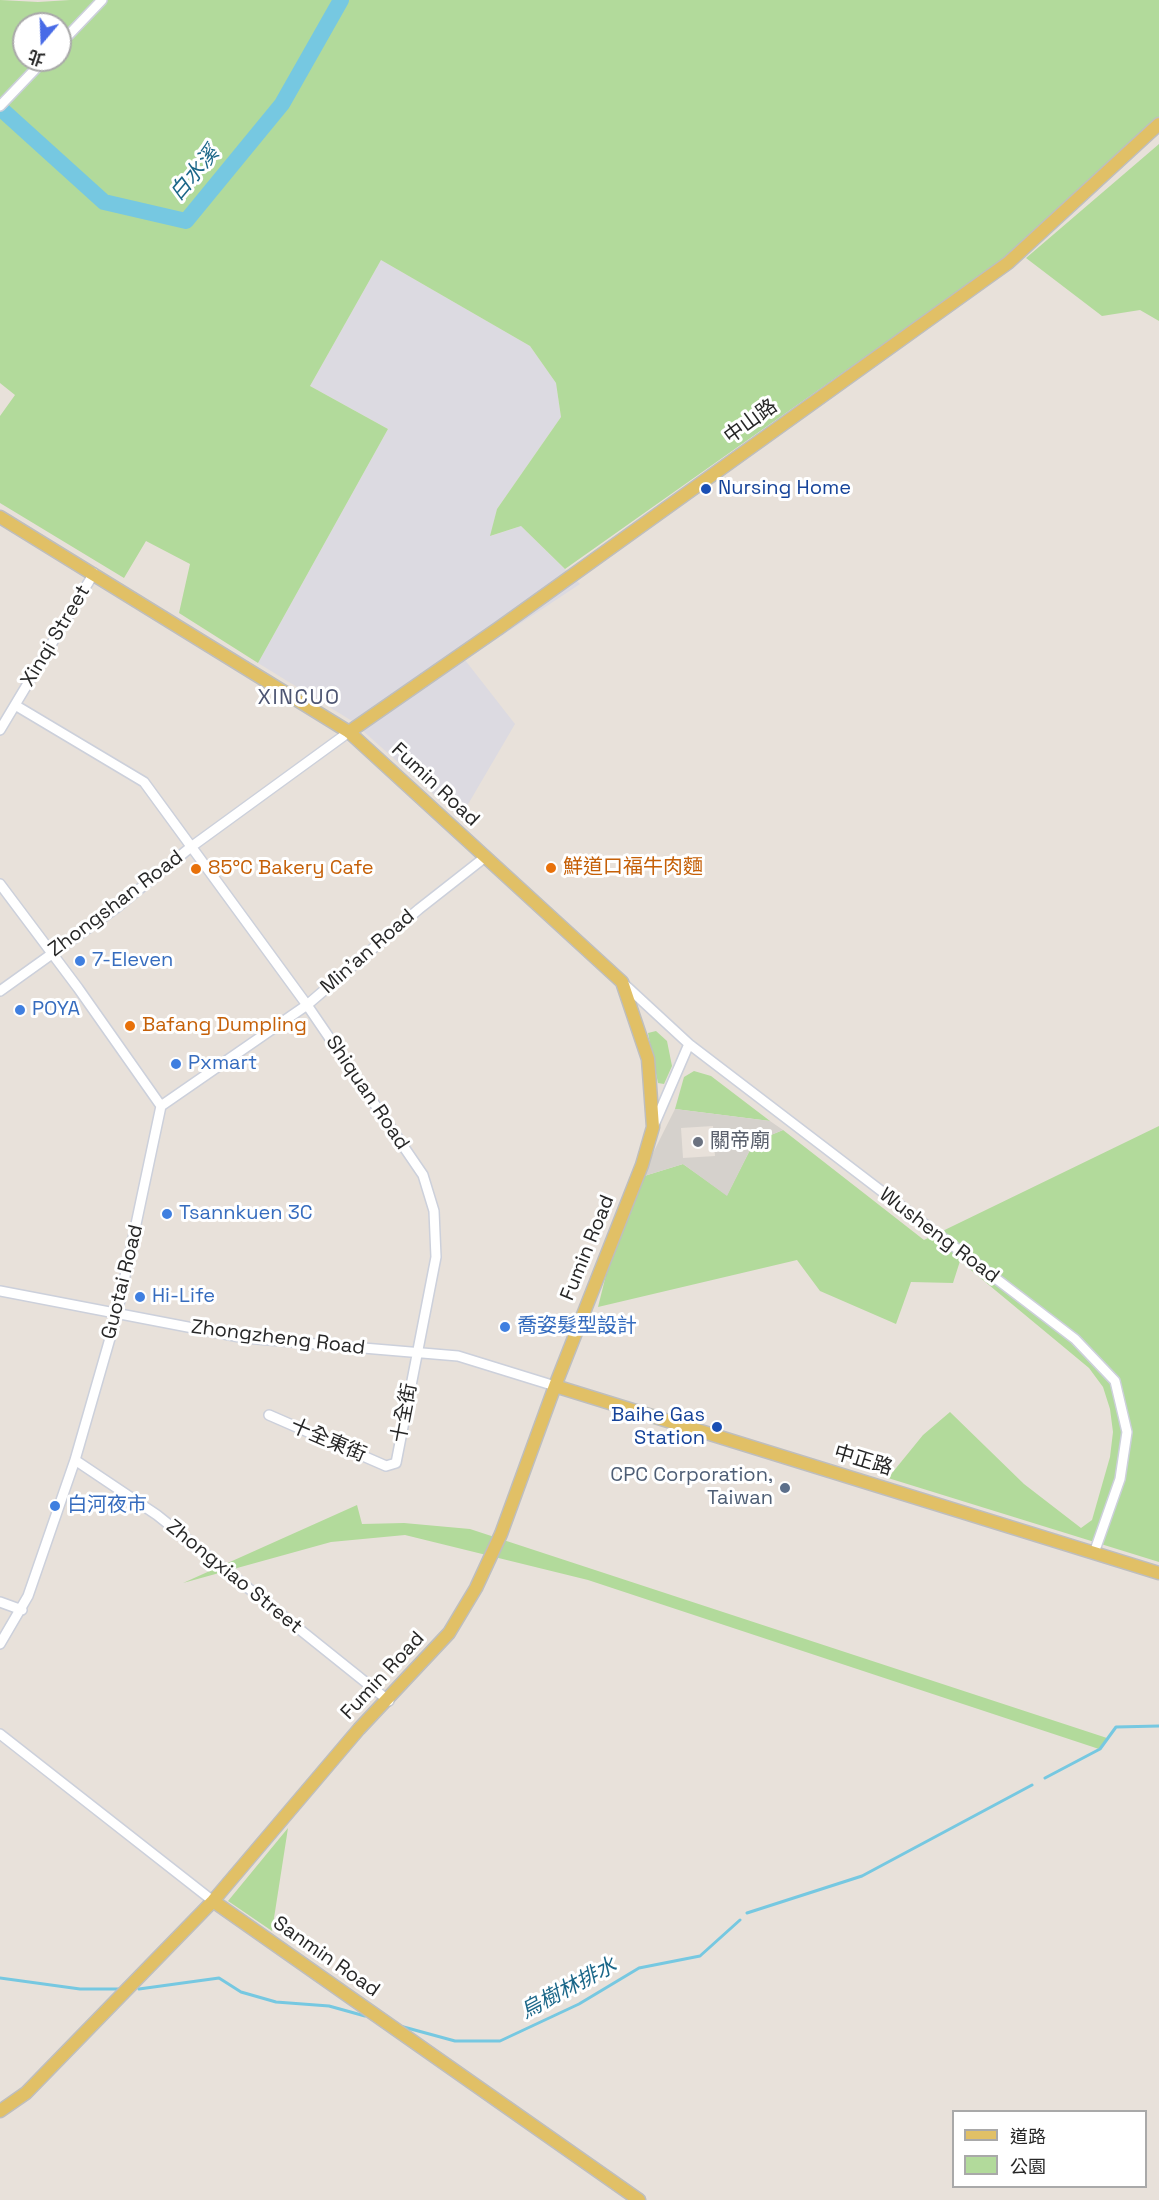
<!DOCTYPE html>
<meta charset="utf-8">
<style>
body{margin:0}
#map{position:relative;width:1159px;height:2200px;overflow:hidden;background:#e8e1da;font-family:"Space Grotesk","Noto Sans TC",sans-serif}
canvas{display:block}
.legend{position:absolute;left:952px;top:2110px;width:195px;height:78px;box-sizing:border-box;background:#fff;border:2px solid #a9a9a9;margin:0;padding:8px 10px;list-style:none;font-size:18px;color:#272727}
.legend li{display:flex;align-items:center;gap:12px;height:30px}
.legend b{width:30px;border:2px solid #a9a9a9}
.north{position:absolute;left:12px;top:12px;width:60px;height:60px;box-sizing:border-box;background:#fff;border:2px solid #a9a9a9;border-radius:50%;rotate:199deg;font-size:16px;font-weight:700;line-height:24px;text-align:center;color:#272727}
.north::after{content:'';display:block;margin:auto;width:21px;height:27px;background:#486be7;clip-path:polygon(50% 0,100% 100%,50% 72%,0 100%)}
</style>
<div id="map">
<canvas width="1159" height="2200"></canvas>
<ul class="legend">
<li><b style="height:8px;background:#e1c066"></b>道路</li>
<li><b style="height:16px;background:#b2da9b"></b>公園</li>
</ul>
<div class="north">北</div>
</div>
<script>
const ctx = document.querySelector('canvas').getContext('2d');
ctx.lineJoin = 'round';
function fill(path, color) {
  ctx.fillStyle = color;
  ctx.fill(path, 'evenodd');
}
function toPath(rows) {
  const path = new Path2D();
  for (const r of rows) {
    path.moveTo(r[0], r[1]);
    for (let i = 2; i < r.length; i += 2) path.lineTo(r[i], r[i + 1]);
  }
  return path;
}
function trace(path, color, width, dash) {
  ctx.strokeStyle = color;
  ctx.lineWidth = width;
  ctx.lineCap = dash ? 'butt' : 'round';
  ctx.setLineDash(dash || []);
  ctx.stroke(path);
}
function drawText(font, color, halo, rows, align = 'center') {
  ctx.font = font + ' "Space Grotesk","Noto Sans TC",sans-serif';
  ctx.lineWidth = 6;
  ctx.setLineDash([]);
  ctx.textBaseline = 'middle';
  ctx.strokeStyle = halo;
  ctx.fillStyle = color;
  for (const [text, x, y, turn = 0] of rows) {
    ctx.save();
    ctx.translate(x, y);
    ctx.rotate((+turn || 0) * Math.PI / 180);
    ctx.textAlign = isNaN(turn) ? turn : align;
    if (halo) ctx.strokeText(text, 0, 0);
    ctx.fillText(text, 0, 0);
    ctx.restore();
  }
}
fill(toPath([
 [381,260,530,346,556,383,561,417,497,509,491,536,521,526,580,584,465,660,515,724,460,818,352,721,258,663,388,429,310,386]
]), '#dcdae1');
fill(toPath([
 [0,0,38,2,70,0,1159,0,1159,125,1008,256,565,569,521,526,490,536,497,509,561,417,556,383,530,346,381,260,310,386,388,429,258,663,179,613,190,564,146,541,124,578,0,503,0,416,15,395,0,383],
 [24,24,60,24,60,60,24,60],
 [1159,144,1159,321,1140,310,1102,316,1026,258],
 [656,1031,667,1041,672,1066,664,1084,658,1083,648,1033],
 [694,1071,711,1076,770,1121,675,1109,684,1077],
 [1159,1126,1159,1562,888,1478,923,1435,950,1412,1024,1484,1081,1528,1092,1520,1110,1457,1113,1432,1110,1409,1103,1387,1089,1368,960,1261,953,1283,911,1282,896,1324,820,1291,797,1260,598,1307,618,1227,641,1177,683,1164,727,1195,754,1142,783,1130,924,1240],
 [357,1505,362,1524,404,1523,470,1529,1107,1738,1099,1749,588,1580,405,1535,331,1542,183,1583],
 [288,1828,272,1931,228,1901]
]), '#b2da9b');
fill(toPath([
 [675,1109,770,1121,783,1130,754,1142,727,1196,683,1164,641,1177],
 [713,1126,715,1156,683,1158,681,1128]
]), '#d5d1cc');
trace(toPath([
 [1045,1778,1100,1749,1116,1727,1159,1726],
 [747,1913,862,1876,1032,1785],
 [0,1978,80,1989,119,1989],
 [139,1989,219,1978,241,1992,276,2002,329,2006,365,2016],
 [400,2026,455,2041,500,2041,579,2004,639,1968,700,1956,740,1920]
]), '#76c8e1', 3);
trace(toPath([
 [0,108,104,202,186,221,282,104,341,0]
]), '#76c8e1', 16);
const minor = toPath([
 [60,44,102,0],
 [0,106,44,60],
 [15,705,144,782,307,1005,423,1175,434,1211,436,1257,396,1463,386,1466,269,1415],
 [0,730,94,573],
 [0,884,78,988,161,1106,117,1314,75,1460,28,1596,0,1644],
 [624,984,689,1044,1075,1339,1115,1381,1127,1432,1120,1479,1094,1553],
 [0,991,116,908,191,847,349,732],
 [161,1106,307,1005,419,909,484,858],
 [654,1125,689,1044],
 [0,1291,245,1338,458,1356,555,1386],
 [75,1460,157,1515,389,1701],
 [0,1602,22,1610],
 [0,1734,213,1901]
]);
const major = toPath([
 [0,517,349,732,622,982,648,1059,653,1127,642,1165,555,1386,501,1534,476,1588,449,1633,359,1729,213,1901,26,2093,0,2111],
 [349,732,499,628,1008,263,1159,124],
 [555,1386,1159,1573],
 [213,1901,639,2200]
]);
trace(minor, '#ccd0db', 12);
trace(major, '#bebebe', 15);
trace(minor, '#fff', 9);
trace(major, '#e1c066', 12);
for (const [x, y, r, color] of [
 [706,489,6,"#1a4fb4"],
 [551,868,6,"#e8710a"],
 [196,869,6,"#e8710a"],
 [80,961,6,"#3f7fe0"],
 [20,1010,6,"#3f7fe0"],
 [130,1026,6,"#e8710a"],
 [176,1064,6,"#3f7fe0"],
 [698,1142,6,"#6b7280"],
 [167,1214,6,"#3f7fe0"],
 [140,1297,6,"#3f7fe0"],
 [505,1327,6,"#3f7fe0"],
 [717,1427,6,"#1a4fb4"],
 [785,1488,6,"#5c6f8a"],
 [55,1506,6,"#3f7fe0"]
]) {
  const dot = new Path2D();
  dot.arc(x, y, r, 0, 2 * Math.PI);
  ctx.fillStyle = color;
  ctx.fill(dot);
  trace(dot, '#fff', 2);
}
drawText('20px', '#272727', '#fff', [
 ["中山路",751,422,-36],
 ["Xinqi Street",56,636,-59],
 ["Fumin Road",435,785,43],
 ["Zhongshan Road",116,904,-37],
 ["Min’an Road",368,952,-41],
 ["Shiquan Road",367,1093,56],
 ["Wusheng Road",939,1236,37],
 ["Fumin Road",588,1248,-68],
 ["Guotai Road",123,1282,-76],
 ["Zhongzheng Road",278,1338,7],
 ["十全街",405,1413,-79],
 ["十全東街",328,1441,23],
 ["中正路",863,1461,17],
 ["Zhongxiao Street",234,1577,39],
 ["Fumin Road",383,1676,-47],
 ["Sanmin Road",326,1957,35]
]);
drawText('20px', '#164399', '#fff', [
 ["Nursing Home",718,489],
 ["Baihe Gas",705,1416,"right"],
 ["Station",705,1439,"right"]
], 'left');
drawText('20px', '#c56008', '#fff', [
 ["鮮道口福牛肉麵",563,868],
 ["85°C Bakery Cafe",208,869],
 ["Bafang Dumpling",142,1026]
], 'left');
drawText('20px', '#366cbe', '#fff', [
 ["7-Eleven",92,961],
 ["POYA",32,1010],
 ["Pxmart",188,1064],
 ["Tsannkuen 3C",179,1214],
 ["Hi-Life",152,1297],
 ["喬姿髮型設計",517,1327],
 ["白河夜市",67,1506]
], 'left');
drawText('20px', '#5b616d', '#fff', [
 ["關帝廟",710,1142]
], 'left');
drawText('20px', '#4e5e75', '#fff', [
 ["CPC Corporation,",773,1476],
 ["Taiwan",773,1499]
], 'right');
drawText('italic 21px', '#1a6688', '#fff', [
 ["白水溪",195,174,-50],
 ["烏樹林排水",569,1989,-28]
]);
ctx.letterSpacing = '1.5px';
drawText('21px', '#4d5572', '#fff', [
 ["XINCUO",299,698]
]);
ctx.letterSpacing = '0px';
</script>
